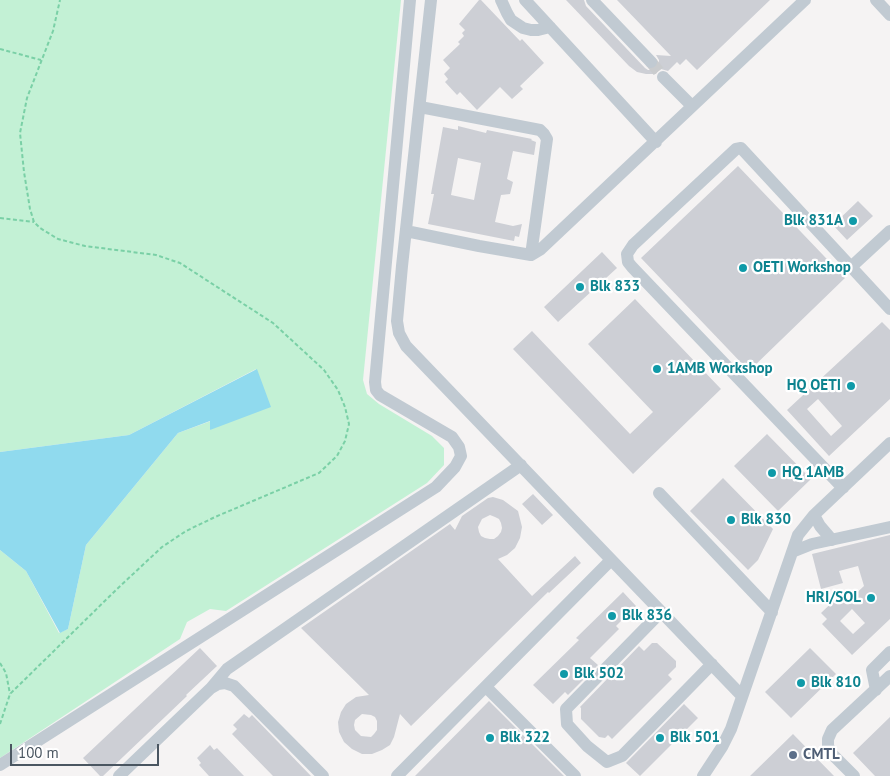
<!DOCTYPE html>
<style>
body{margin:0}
#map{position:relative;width:890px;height:776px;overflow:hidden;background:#f5f3f3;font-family:"PT Sans",sans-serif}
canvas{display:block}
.scale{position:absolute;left:10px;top:744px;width:149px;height:22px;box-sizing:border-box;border:2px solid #4a5661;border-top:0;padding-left:6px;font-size:15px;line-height:18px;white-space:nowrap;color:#4a5661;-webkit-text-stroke:4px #fff;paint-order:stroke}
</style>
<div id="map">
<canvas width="890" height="776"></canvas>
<div class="scale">100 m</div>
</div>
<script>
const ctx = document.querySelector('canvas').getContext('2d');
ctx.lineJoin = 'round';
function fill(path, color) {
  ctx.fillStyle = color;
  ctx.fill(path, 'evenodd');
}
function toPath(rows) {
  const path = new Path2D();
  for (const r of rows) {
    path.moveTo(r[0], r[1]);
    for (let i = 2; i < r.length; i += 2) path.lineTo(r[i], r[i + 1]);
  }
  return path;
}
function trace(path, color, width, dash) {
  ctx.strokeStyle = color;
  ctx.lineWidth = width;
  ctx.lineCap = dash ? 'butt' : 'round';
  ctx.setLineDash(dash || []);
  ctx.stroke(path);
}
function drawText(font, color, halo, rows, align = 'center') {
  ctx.font = font + ' "PT Sans",sans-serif';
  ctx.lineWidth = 4.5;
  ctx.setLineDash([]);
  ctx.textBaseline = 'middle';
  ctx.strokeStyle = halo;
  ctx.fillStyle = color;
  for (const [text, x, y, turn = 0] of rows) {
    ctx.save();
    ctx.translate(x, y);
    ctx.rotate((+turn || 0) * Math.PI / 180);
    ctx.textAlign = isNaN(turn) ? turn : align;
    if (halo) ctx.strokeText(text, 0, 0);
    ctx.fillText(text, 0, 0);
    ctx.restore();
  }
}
fill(toPath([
 [0,0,401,0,363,380,367,394,379,404,432,436,444,448,444,465,427,483,226,611,210,609,187,622,180,639,0,758,0,550,26,571,59,633,68,629,86,545,178,433,211,421,210,430,256,369,129,435,0,452]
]), '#c3f1d5');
fill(toPath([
 [257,369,271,407,210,430,210,421,178,433,86,545,68,629,60,633,26,571,0,550,0,452,129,435]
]), '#90daee');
fill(toPath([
 [479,0,481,0,520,41,522,39,544,63,520,86,523,89,512,99,500,87,477,110,460,92,457,95,445,82,448,79,444,74,450,68,443,60,460,44,458,42,464,36,462,33,465,30,459,24],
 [566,0,584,0,586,6,645,68,648,70,652,70,657,68,659,64,659,60,656,55,671,56,617,0,770,0,697,70,686,59,680,65,677,62,668,71,661,69,658,71,656,74,646,74,637,72,629,66],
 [458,126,486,133,487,130,532,139,531,140,536,142,534,155,513,151,507,179,513,182,510,194,501,195,495,222,513,226,522,224,519,237,515,236,514,241,428,224,434,194,431,194,443,127,458,130],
 [458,158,481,163,474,200,451,195],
 [738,166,845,278,749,371,641,258],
 [858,201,873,216,847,240,833,225],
 [602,252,617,268,558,322,544,307],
 [635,299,721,389,633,474,513,349,532,331,630,434,653,412,588,344],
 [882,322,890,330,890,399,829,456,787,410],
 [818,399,842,426,831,436,807,409],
 [767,434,811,479,778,511,734,466],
 [723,478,773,529,758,560,748,570,690,511],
 [533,494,553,515,542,525,522,504],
 [493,497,503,500,518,511,522,527,520,538,515,548,507,555,498,559,532,596,575,556,581,563,549,593,548,592,411,726,400,714,394,737,390,745,382,750,372,754,362,754,352,749,344,742,339,732,338,722,341,712,346,704,356,697,369,695,301,628,450,524,455,530,462,516,488,498],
 [490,515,495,517,499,519,501,523,502,528,501,532,498,536,494,539,490,539,485,538,481,536,479,532,478,527,482,519],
 [362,714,371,715,375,717,377,721,377,730,374,734,371,737,361,736,355,730,354,725,355,720],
 [890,535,890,619,852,655,822,624,827,619,821,613,845,590,848,601,864,586,858,566,839,571,843,583,821,589,812,554],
 [852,609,865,623,853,634,840,621],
 [623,592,636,606,616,626,619,629,590,658,598,665,568,695,565,692,553,704,533,685,579,640,576,638],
 [652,643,657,643,676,661,676,667,668,675,672,679,612,739,608,735,605,738,599,737,581,719,581,708,580,707,639,646,644,651],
 [200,648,217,666,186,695,187,696,103,776,100,776,83,758],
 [810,648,836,674,791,718,765,692],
 [489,701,564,776,415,776],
 [684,704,698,718,640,776,626,763],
 [244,714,249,718,252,715,311,776,273,776,232,734,237,729,233,725],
 [890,717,890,776,875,776,853,753],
 [793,734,834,776,750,776],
 [210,745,214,750,217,748,244,776,209,776,199,765,201,763,197,758]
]), '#cdcfd5');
trace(toPath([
 [651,62,663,77]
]), '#caccce', 12, [12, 6]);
trace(toPath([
 [0,49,41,60],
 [0,218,34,222],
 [0,663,6,673,10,694],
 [0,724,10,694,117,589,162,547,186,531,215,517,319,473,337,456,345,441,349,424,345,407,338,390,324,370,273,323,180,263,156,255,85,246,58,239,40,228,34,222,30,209,24,172,20,133,27,98,53,31,60,0]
]), '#7ad0a6', 2, [4, 2.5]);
trace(toPath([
 [431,0,402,266,397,321,399,333,406,346,742,696],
 [501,0,507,13,511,20,523,28,531,30,538,30,550,27],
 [525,0,656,142],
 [592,0,651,62],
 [876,0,890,15],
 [663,77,692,106],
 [420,107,540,130,544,134,547,139,531,255],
 [406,231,479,246,531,255,541,249,805,0],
 [851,267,890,231],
 [843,488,632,267,628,262,627,254,633,245,736,149,741,148,890,309],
 [659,493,772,612],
 [814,515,820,526,832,540],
 [792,552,812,544,890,527],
 [661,612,566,709,567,724,587,746,607,762,622,756,712,664],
 [486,687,575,776],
 [211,688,227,669,521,465],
 [876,690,872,670,890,652],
 [0,765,436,487,455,467,461,456,459,447,452,437,380,395,376,390,375,382,410,0],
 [119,776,211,688,218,684,225,683,234,686,323,776],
 [397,776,611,560],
 [703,776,722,747,731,729,798,535,814,515,890,443],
 [854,776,832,754,828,746,828,739,832,730,890,676]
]), '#c1cad2', 12);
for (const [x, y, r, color] of [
 [853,221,5,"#0f9aa8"],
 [743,268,5,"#0f9aa8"],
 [580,287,5,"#0f9aa8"],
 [657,369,5,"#0f9aa8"],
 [851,386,5,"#0f9aa8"],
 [772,473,5,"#0f9aa8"],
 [731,520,5,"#0f9aa8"],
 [871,598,5,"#0f9aa8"],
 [612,616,5,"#0f9aa8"],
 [564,674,5,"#0f9aa8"],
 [801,683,5,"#0f9aa8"],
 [490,738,5,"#0f9aa8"],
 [660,738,5,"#0f9aa8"],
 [793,755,5,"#5c6f8a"]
]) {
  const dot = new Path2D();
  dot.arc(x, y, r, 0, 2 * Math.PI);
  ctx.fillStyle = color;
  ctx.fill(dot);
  trace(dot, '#fff', 2);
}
drawText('bold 15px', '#0d838f', '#fff', [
 ["Blk 831A",843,221,"right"],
 ["OETI Workshop",753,268],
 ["Blk 833",590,287],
 ["1AMB Workshop",667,369],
 ["HQ OETI",841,386,"right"],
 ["HQ 1AMB",782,473],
 ["Blk 830",741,520],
 ["HRI/SOL",861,598,"right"],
 ["Blk 836",622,616],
 ["Blk 502",574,674],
 ["Blk 810",811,683],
 ["Blk 322",500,738],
 ["Blk 501",670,738]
], 'left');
drawText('bold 15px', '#4e5e75', '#fff', [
 ["CMTL",803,755]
], 'left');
</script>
